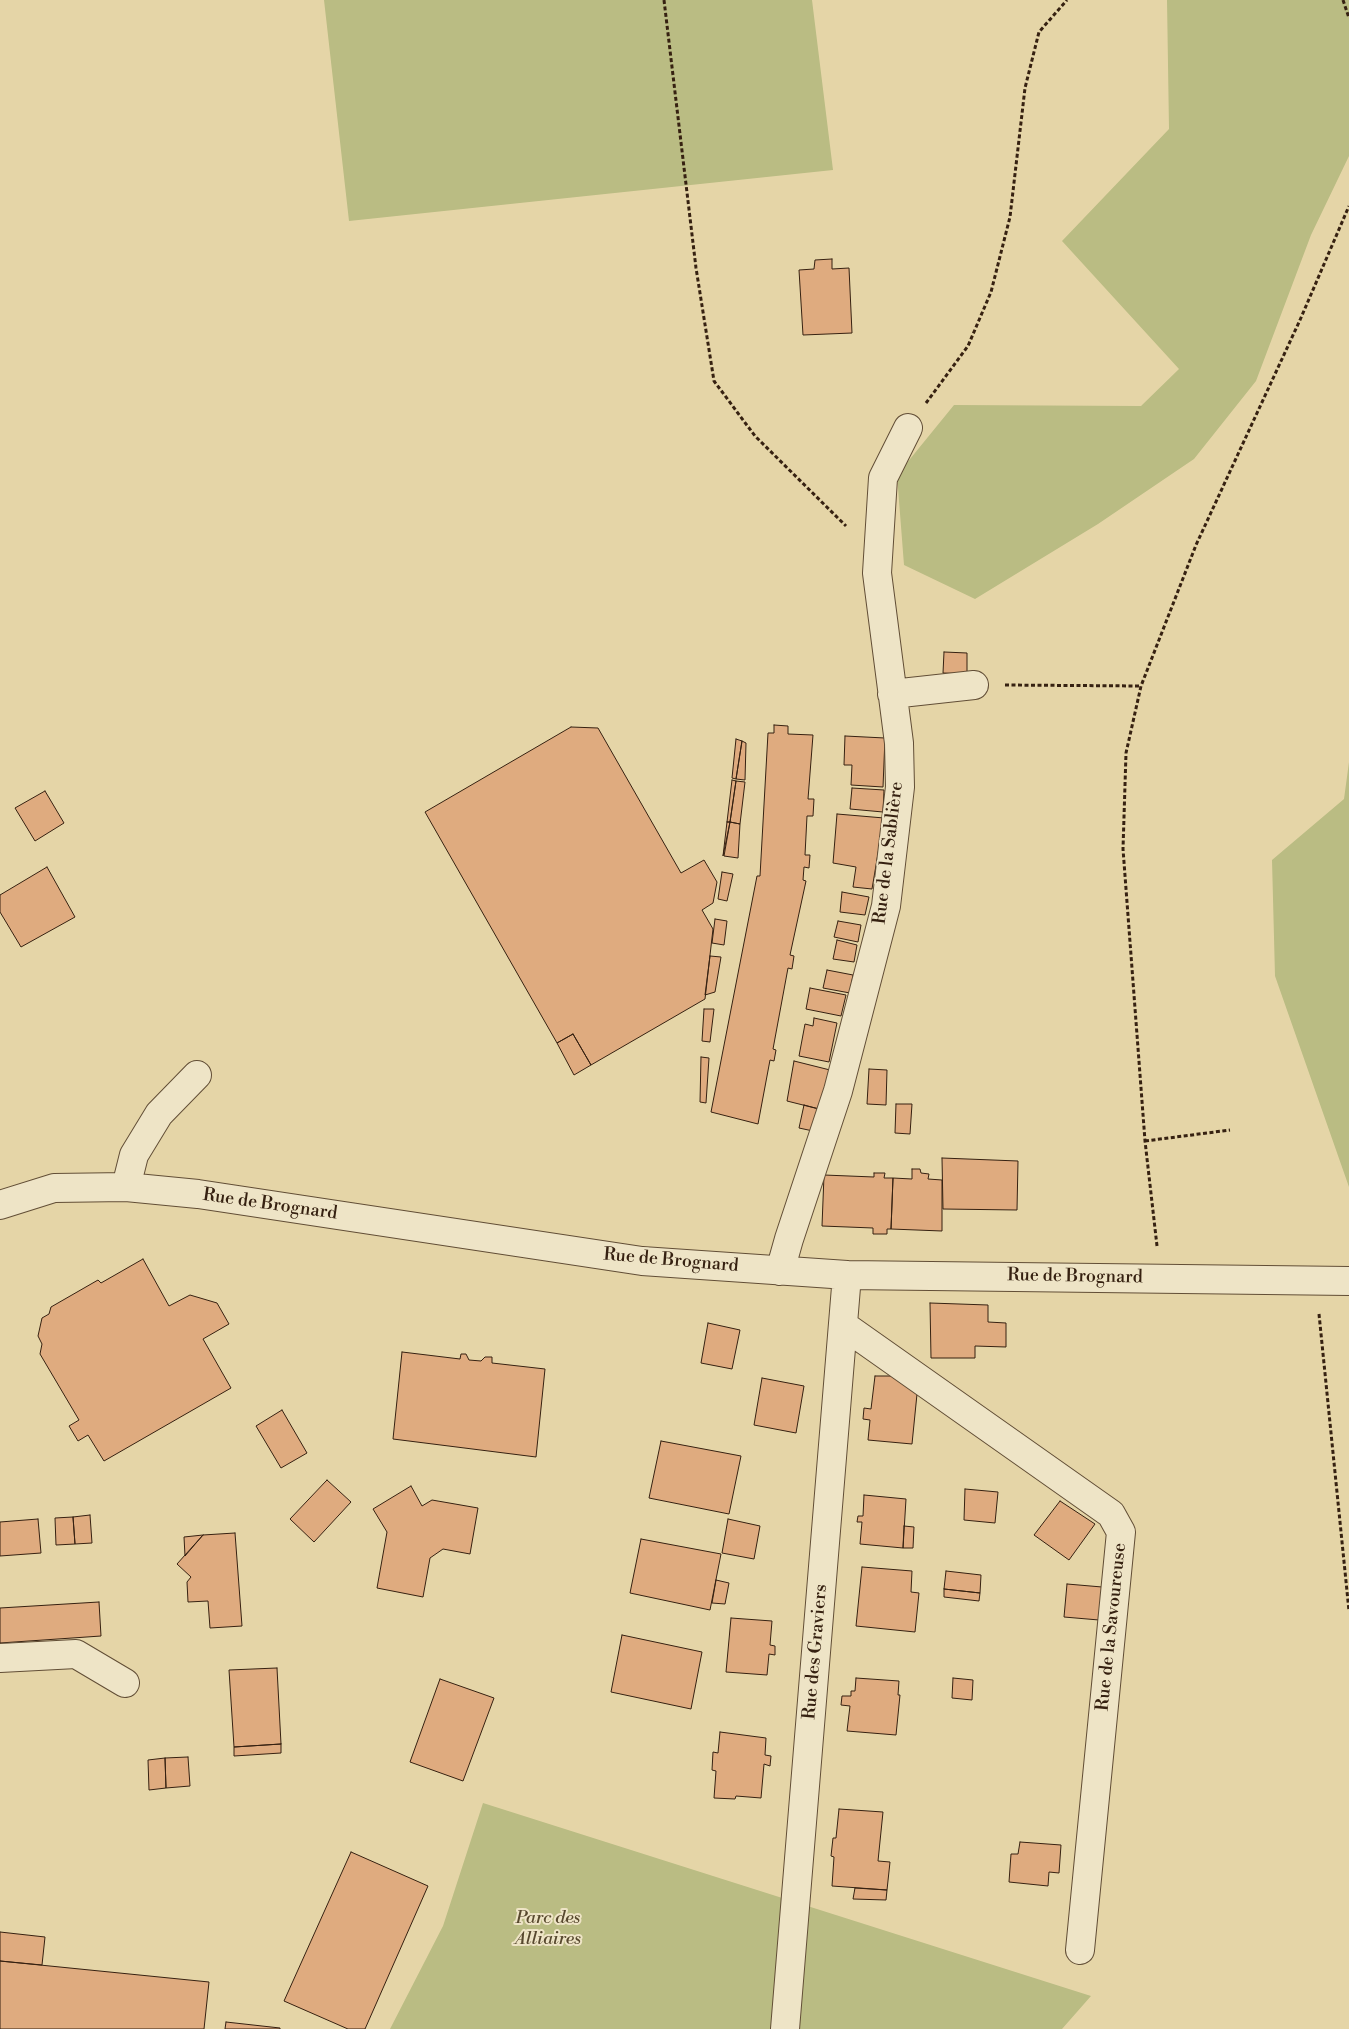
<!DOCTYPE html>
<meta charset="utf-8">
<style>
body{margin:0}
canvas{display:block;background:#e5d5a7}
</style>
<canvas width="1349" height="2029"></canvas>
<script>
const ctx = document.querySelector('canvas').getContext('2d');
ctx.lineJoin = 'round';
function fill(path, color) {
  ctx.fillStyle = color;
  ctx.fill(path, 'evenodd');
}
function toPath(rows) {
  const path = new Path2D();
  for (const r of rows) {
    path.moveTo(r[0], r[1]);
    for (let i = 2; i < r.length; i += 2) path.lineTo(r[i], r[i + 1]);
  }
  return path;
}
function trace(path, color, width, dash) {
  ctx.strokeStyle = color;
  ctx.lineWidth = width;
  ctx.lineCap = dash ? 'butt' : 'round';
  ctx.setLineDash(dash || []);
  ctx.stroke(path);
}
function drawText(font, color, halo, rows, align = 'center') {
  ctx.font = font + ' "Libre Bodoni",serif';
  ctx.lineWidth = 4;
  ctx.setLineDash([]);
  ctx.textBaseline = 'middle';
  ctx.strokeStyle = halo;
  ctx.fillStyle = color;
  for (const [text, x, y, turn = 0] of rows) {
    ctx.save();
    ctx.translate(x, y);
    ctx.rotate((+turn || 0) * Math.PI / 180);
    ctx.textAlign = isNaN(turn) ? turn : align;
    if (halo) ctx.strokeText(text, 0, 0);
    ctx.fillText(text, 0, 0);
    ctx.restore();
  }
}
fill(toPath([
 [324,0,812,0,833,170,349,221],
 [1167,0,1349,0,1349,156,1311,235,1256,381,1194,459,1098,524,975,599,904,565,897,475,954,405,1141,406,1179,369,1062,241,1169,129],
 [1349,762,1349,1187,1275,976,1272,860,1344,799],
 [483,1803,1091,1996,1062,2029,390,2029,443,1926]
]), '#babc83');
const building = toPath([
 [832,259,832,269,849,268,852,333,803,335,799,270,814,269,815,260,832,259],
 [944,652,967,653,967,674,943,673,944,652],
 [774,725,788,726,788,734,813,735,808,799,814,799,813,816,807,816,805,855,810,855,809,868,804,867,803,880,806,881,790,955,794,956,792,969,788,968,773,1049,776,1050,774,1061,770,1060,758,1124,711,1112,757,876,760,876,768,733,774,733,774,725],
 [571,727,598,728,681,873,704,860,717,882,713,903,702,910,713,929,705,999,591,1065,573,1034,557,1043,425,812,571,727],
 [845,736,885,738,883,787,851,785,852,765,844,765,845,736],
 [736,739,742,741,736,779,732,778,736,739],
 [742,741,746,743,745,780,736,779,742,741],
 [732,780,736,781,730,822,727,822,732,780],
 [736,781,745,782,740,824,730,822,736,781],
 [852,788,884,790,883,812,850,809,852,788],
 [45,791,64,823,35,841,15,808,45,791],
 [837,814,884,818,872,889,853,887,856,867,833,863,837,814],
 [727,822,730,822,723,856,727,822],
 [730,822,740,824,738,858,724,856,730,822],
 [47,867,75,917,21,947,0,912,0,895,47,867],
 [722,872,733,874,727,901,718,899,722,872],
 [842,892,869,897,865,915,840,912,842,892],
 [715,919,727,921,724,945,712,943,715,919],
 [838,921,861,925,858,942,834,937,838,921],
 [837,940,857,945,854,962,833,959,837,940],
 [710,956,721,957,715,992,705,995,710,956],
 [827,970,853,975,850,993,823,988,827,970],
 [810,988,846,995,841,1016,806,1009,810,988],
 [704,1009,714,1009,710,1042,702,1041,704,1009],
 [814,1018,837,1023,829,1062,799,1056,805,1024,813,1026,814,1018],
 [573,1034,591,1065,574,1075,557,1043,573,1034],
 [701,1057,709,1058,706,1103,700,1102,701,1057],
 [794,1061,830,1070,819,1109,787,1101,794,1061],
 [869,1069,887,1070,886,1105,867,1104,869,1069],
 [896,1104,912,1104,910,1134,895,1133,896,1104],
 [804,1105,819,1109,813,1131,799,1128,804,1105],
 [942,1158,1018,1161,1017,1210,943,1209,942,1158],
 [912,1169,920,1169,921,1173,929,1174,928,1179,942,1180,942,1231,891,1229,893,1178,912,1179,912,1169],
 [874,1173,885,1173,884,1178,893,1178,891,1229,887,1229,887,1234,873,1234,873,1228,822,1226,824,1175,874,1177,874,1173],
 [143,1259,169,1306,190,1295,217,1303,229,1324,203,1339,231,1388,104,1461,88,1435,78,1441,69,1426,79,1420,40,1354,42,1344,38,1336,42,1318,49,1314,51,1307,98,1280,101,1283,143,1259],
 [930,1303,988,1305,988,1322,1006,1323,1006,1347,975,1346,975,1358,931,1358,930,1303],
 [708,1323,740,1330,732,1369,701,1363,708,1323],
 [402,1352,460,1359,461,1354,466,1354,469,1360,481,1361,485,1357,492,1357,492,1363,545,1369,536,1457,393,1439,402,1352],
 [875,1376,891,1376,917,1394,912,1444,868,1440,870,1420,863,1419,864,1408,871,1409,875,1376],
 [762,1378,804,1386,796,1433,754,1425,762,1378],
 [282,1410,307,1453,281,1468,256,1426,282,1410],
 [661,1441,741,1456,729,1514,649,1498,661,1441],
 [327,1480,351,1502,314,1542,290,1519,327,1480],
 [411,1486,422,1506,432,1500,478,1508,470,1554,443,1549,430,1558,423,1597,377,1588,387,1532,373,1509,411,1486],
 [965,1489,998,1492,995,1523,964,1520,965,1489],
 [864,1495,906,1499,903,1548,860,1544,862,1522,857,1522,858,1516,863,1516,864,1495],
 [1060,1501,1095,1524,1069,1560,1034,1535,1060,1501],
 [90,1515,92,1543,75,1544,73,1517,90,1515],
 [73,1517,75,1544,56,1545,55,1518,73,1517],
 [38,1519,41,1553,0,1556,0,1522,38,1519],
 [728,1519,760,1526,754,1559,722,1553,728,1519],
 [904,1526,914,1527,913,1548,903,1548,904,1526],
 [235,1533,242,1626,210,1628,208,1601,188,1602,187,1582,191,1577,177,1564,203,1535,235,1533],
 [203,1535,185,1556,184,1537,203,1535],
 [641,1539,721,1554,710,1610,630,1593,641,1539],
 [862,1567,912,1571,911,1592,919,1593,915,1632,856,1626,862,1567],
 [946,1571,981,1575,980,1593,944,1589,946,1571],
 [716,1580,729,1583,725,1604,712,1603,716,1580],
 [1067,1584,1102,1587,1099,1620,1064,1617,1067,1584],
 [944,1589,980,1593,979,1601,944,1597,944,1589],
 [99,1602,101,1636,0,1643,0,1608,99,1602],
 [731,1618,772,1621,770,1645,775,1646,775,1655,769,1654,767,1675,726,1672,731,1618],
 [622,1635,702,1652,691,1709,611,1692,622,1635],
 [277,1668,281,1744,234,1747,229,1670,277,1668],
 [856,1678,899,1681,898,1695,900,1695,896,1735,847,1731,850,1706,841,1705,842,1696,851,1696,851,1691,855,1691,856,1678],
 [953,1678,973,1680,972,1700,952,1698,953,1678],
 [440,1679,494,1698,463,1781,410,1762,440,1679],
 [720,1732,766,1738,765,1755,771,1756,770,1766,764,1764,761,1798,736,1796,735,1799,714,1798,716,1771,712,1770,713,1752,718,1753,720,1732],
 [281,1744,281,1753,234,1756,234,1747,281,1744],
 [188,1757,190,1786,166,1788,165,1758,188,1757],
 [165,1758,166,1788,149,1790,148,1760,165,1758],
 [839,1809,883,1812,878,1861,890,1862,887,1890,832,1886,834,1857,831,1856,833,1838,836,1838,839,1809],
 [1020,1842,1061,1845,1059,1873,1049,1872,1048,1886,1009,1882,1011,1854,1018,1854,1020,1842],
 [351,1852,428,1886,365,2029,348,2029,284,2001,351,1852],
 [855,1888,887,1890,886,1900,853,1899,855,1888],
 [0,1932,45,1937,42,1965,0,1961,0,1932],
 [0,1961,209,1982,204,2029,0,2029,0,1961],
 [226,2022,280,2028,280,2029,225,2029,226,2022]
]);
fill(building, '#dfab7f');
trace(building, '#362111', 1);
const minor = toPath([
 [892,694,974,685],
 [126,1187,134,1155,159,1114,197,1075],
 [0,1205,54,1188,126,1187,198,1194,642,1261,847,1275,1349,1281],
 [780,1271,789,1239,838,1091,886,906,900,787,899,743,877,573,883,478,908,428],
 [843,1325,1111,1514,1121,1532,1080,1950],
 [0,1658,76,1654,125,1683],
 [785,2029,847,1275]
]);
trace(minor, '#624e36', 30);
trace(toPath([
 [664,0,696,268,714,381,755,436,846,526],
 [1343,0,1349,18],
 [926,403,968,346,991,292,1010,217,1025,88,1039,32,1067,0],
 [1005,685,1141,686],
 [1145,1141,1230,1130],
 [1157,1246,1145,1141,1123,849,1126,753,1141,686,1196,545,1300,320,1349,206],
 [1319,1314,1349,1611]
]), '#362111', 3, [4, 2.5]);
trace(minor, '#eee4c6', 28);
drawText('18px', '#362111', '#eee4c6', [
 ["Rue de la Sablière",889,853,-83],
 ["Rue de Brognard",270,1205,8],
 ["Rue de Brognard",671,1261,5],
 ["Rue de Brognard",1075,1277,1],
 ["Rue de la Savoureuse",1112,1627,-84],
 ["Rue des Graviers",816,1652,-85]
]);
drawText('italic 18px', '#57482e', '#eee4c6', [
 ["Parc des",548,1919],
 ["Alliaires",548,1940]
]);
</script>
